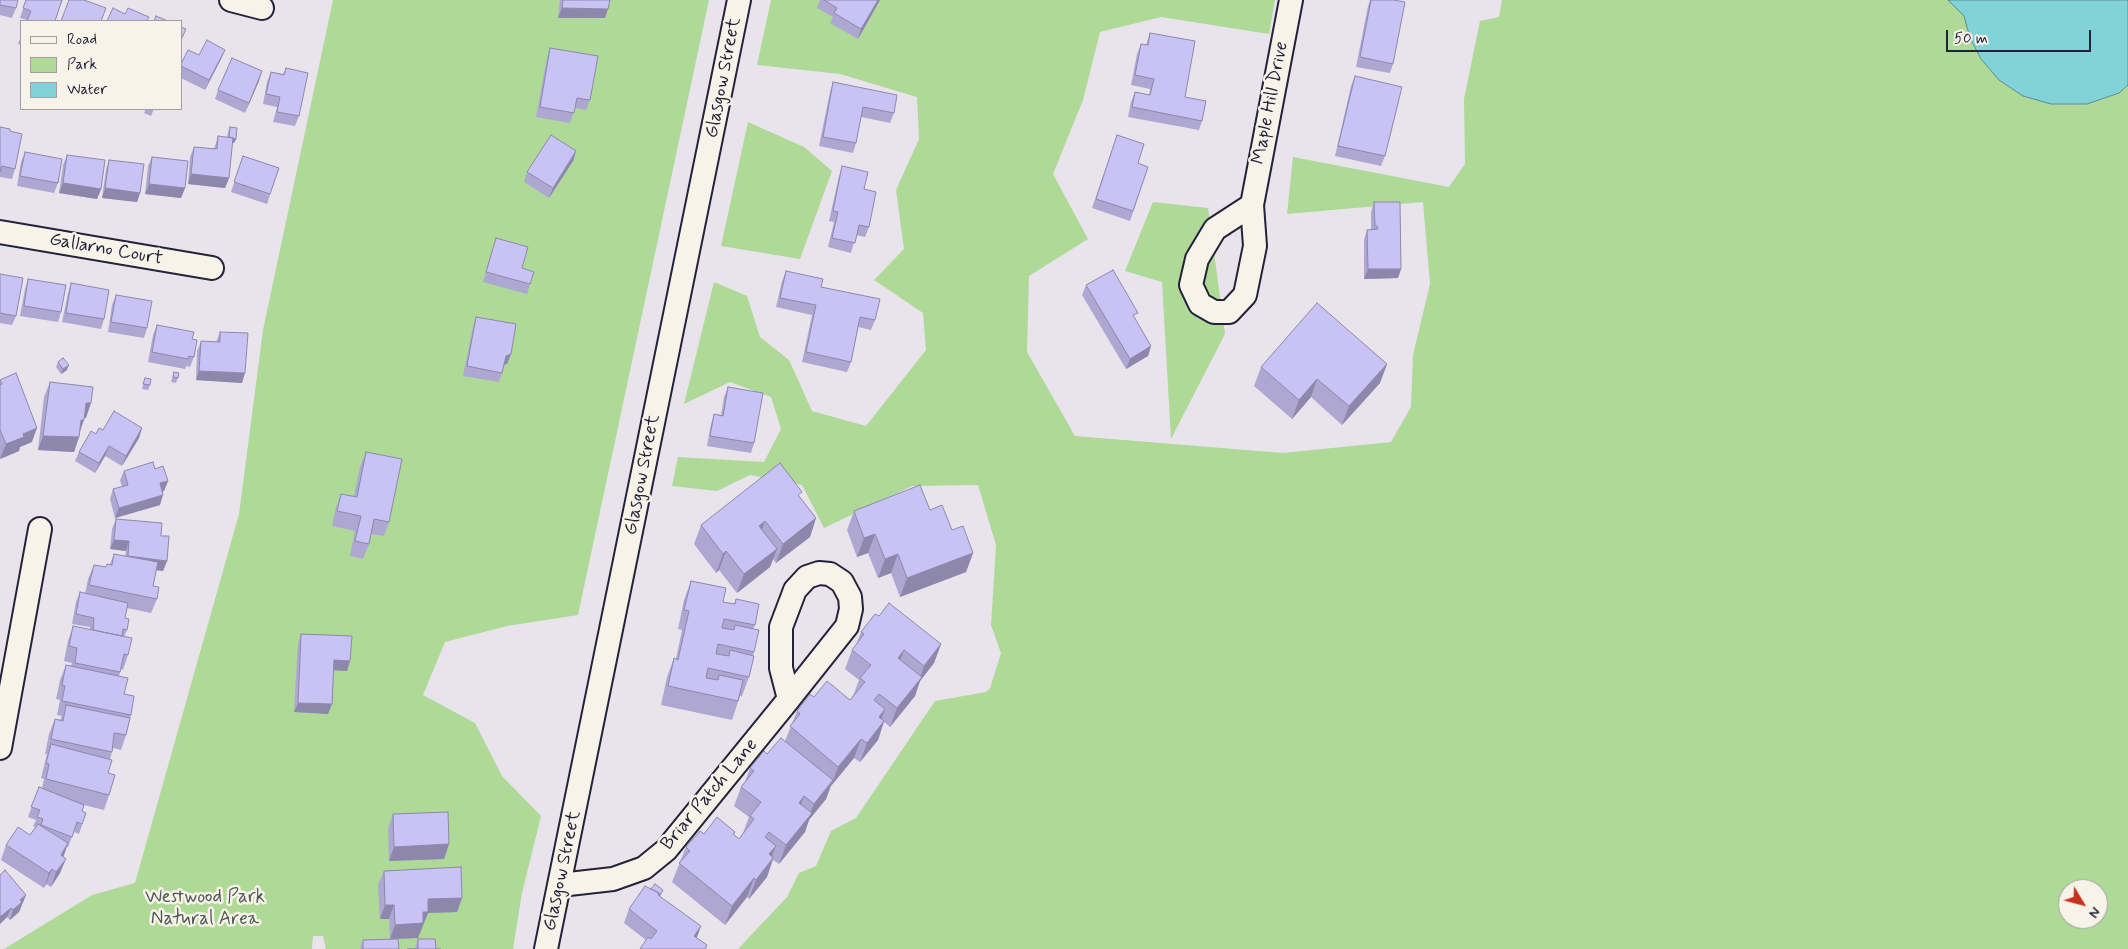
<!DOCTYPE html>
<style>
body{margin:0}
#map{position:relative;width:2128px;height:949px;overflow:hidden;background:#e9e4ec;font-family:Mynerve,sans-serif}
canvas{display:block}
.legend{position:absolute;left:20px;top:20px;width:162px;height:90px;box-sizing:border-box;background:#f7f3e8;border:1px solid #a29fa3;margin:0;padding:6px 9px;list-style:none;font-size:15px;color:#22223b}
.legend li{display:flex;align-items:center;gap:10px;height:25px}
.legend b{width:25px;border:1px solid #a29fa3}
.north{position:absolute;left:2058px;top:879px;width:50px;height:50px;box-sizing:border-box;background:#f7f3e8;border:1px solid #a29fa3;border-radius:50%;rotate:127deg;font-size:14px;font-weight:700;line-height:20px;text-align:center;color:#22223b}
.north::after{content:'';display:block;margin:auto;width:18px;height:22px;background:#c8321e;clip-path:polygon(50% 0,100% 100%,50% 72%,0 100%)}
.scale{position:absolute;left:1946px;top:30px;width:145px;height:22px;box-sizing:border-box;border:2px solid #22223b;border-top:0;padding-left:6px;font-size:15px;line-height:18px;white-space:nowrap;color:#22223b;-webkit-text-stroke:4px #f7f3e8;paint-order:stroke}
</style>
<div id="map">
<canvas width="2128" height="949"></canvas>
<ul class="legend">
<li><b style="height:6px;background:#f7f3e8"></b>Road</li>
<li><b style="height:14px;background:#aed997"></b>Park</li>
<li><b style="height:14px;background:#82d3d9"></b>Water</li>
</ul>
<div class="north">N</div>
<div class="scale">50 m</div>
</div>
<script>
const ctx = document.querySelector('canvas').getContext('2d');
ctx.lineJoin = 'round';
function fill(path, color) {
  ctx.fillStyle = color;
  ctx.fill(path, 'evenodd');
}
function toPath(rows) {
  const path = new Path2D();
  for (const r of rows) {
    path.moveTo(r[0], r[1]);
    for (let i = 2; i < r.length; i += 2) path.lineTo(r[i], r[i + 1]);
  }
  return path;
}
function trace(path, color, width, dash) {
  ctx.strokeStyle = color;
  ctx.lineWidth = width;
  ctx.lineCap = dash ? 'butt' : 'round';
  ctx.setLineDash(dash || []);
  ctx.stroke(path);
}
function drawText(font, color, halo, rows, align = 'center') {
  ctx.font = font + ' Mynerve,sans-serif';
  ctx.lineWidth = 5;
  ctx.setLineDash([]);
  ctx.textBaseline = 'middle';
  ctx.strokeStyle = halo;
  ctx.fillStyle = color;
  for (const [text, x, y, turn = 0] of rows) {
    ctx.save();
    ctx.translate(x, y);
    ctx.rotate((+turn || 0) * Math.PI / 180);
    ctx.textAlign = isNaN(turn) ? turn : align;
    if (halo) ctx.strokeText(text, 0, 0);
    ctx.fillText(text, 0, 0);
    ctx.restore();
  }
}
fill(toPath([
 [333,0,709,0,578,615,507,626,445,642,423,695,475,723,502,776,541,816,522,893,513,949,326,949,323,936,313,936,312,949,4,949,92,895,135,883,239,514,263,330],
 [771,0,1275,0,1269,34,1161,17,1100,32,1083,100,1053,174,1088,239,1029,276,1027,352,1075,436,1283,453,1391,442,1411,407,1413,355,1430,284,1423,202,1287,214,1293,157,1449,187,1465,164,1464,99,1480,21,1499,17,1502,0,2128,0,2128,949,738,949,787,897,799,873,816,866,831,831,856,818,935,701,986,692,990,688,1001,653,991,625,996,545,978,485,912,486,824,528,802,485,750,475,717,491,672,486,678,457,764,462,781,429,771,397,730,382,684,404,714,282,747,296,760,337,789,360,812,411,866,426,926,350,923,313,874,280,904,249,896,190,919,139,917,97,840,74,757,65],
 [2068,889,2098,889,2098,919,2068,919],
 [748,122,804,147,832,171,800,259,721,246],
 [1153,202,1208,208,1225,334,1171,439,1162,282,1125,271]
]), '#aed997');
const water = toPath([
 [1948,0,2128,0,2128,85,2119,93,2087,104,2051,104,2023,96,1999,80,1981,59,1970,38,1964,16,1948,0]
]);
fill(water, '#82d3d9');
trace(water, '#5c8c9a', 1);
const minor = toPath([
 [231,0,262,8],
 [1252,205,1215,229,1197,259,1191,285,1200,304,1214,312,1229,312,1245,295,1255,246,1252,205,1291,0],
 [0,232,212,268],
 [819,573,830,574,842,582,850,597,851,609,847,626,789,699,781,668,781,627,795,590,807,577,819,573],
 [0,748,40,529],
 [560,885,613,879,644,868,666,850,789,699],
 [546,949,739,0]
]);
trace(minor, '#22223b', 26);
trace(minor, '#f7f3e8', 22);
fill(toPath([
 [0,0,16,8,12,18,0,15],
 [26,0,63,0,27,20,20,18],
 [560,0,610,0,605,18,558,18],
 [820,0,880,0,858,39,830,23,833,17,817,8],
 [1370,0,1394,0,1393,64,1390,73,1356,67,1368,6],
 [1150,33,1185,97,1202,121,1199,130,1128,117,1131,102,1135,92,1149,95,1150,89,1131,85,1137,54,1141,44,1146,45],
 [21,36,21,45,18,44],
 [550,48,590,100,586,110,575,108,570,123,536,117,547,58],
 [225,50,221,59,205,90,181,78,181,64,199,55],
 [286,68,299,116,295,126,273,122,277,107,263,104,267,82,271,72,283,74],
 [1355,76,1385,156,1381,166,1335,156,1351,86],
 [259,81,245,113,215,99,218,90],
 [833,82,894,113,890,123,861,117,856,143,853,153,819,146,830,92],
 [146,109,154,109,151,116,144,113],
 [0,127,10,131,15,169,12,179,0,177],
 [230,127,236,139,234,143,232,143,229,178,225,188,188,184,190,157,194,147,214,149,218,136,227,137,228,132],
 [1117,135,1138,163,1148,167,1130,221,1092,208],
 [576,151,573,161,549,198,524,182,527,172],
 [25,152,58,183,54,193,17,186,21,162],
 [67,155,101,189,97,199,59,193,63,165],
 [243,156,279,168,267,204,231,192],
 [152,157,185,188,181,198,145,194,148,166],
 [109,160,140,193,137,202,102,198,106,169],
 [842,166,864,189,869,227,865,237,856,235,851,253,828,247,834,222,829,221,839,176],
 [1374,202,1401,269,1398,278,1364,279,1364,240,1367,230,1371,230,1371,212],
 [496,238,522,268,530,284,527,294,483,282],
 [786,271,821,287,875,320,871,330,858,327,851,362,847,372,802,362,812,315,776,307,782,281],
 [0,274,16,316,12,325,0,323],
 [28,279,61,312,58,322,20,316,25,289],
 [71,283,104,319,101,329,62,322,68,293],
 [1086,285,1135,319,1151,346,1148,356,1126,369,1082,295],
 [116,295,147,328,144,338,108,332,112,305],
 [476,317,511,354,507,364,504,365,502,373,499,382,463,376,473,327],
 [157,325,192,339,194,357,190,367,186,366,185,369,148,362,153,335],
 [220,332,242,383,196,380,197,351,201,341,216,342],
 [58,362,67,370,61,374,56,367],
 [1387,364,1380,383,1342,425,1311,397,1292,419,1254,386,1261,367],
 [174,372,178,378,176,383,171,382],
 [145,378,150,385,148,390,142,389],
 [0,380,32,442,20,447,19,451,0,459],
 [50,382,86,418,84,418,80,432,79,437,74,452,38,450,44,397],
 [728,387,754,443,751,453,707,446,711,424,714,414,721,415,724,397],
 [142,428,139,438,122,466,105,456,95,473,75,461,79,452,96,434,103,430],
 [366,452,389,522,384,536,371,534,369,544,363,559,350,556,355,531,332,526,336,508,341,494,354,496,360,467],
 [155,469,168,481,164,491,162,492,160,505,115,518,110,499,113,489,122,487,120,480,124,471],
 [800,497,816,518,810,537,776,563,773,559,770,567,737,593,719,570,716,573,694,544,701,525],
 [930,510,952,530,973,553,966,572,900,597,891,573,878,578,868,553,857,557,847,530,854,511],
 [116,519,161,536,167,561,163,571,156,570,153,586,157,599,151,613,127,608,125,618,127,630,124,637,128,655,123,670,121,669,119,676,131,715,126,735,121,750,113,748,112,752,110,759,108,773,109,795,104,810,84,805,82,811,86,813,79,834,74,832,68,847,67,847,63,857,60,873,51,887,46,884,44,888,1,860,6,845,30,835,35,827,33,826,36,820,28,817,39,787,42,788,44,779,41,778,47,754,45,754,49,734,55,719,60,720,62,716,57,715,60,700,56,699,60,680,66,665,71,666,72,663,64,661,68,641,73,626,90,630,90,627,72,624,76,602,80,592,85,594,88,579,94,565,106,567,107,564,110,564,114,554,125,556,126,551,110,549,112,529],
 [691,581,723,602,734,604,736,599,755,625,753,629,754,652,749,677,742,696,740,696,732,720,661,705,667,677,674,658,676,659,682,630,678,629,684,600],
 [879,616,941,644,934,663,920,681,915,696,890,727,884,722,878,740,860,762,854,758,831,786,826,799,809,820,805,832,779,864,773,860,767,877,749,899,747,897,725,925,672,882,686,847,704,834,735,832,734,835,739,839,743,833,749,817,734,806,741,787,745,782,750,768,785,741,797,711,814,697,850,700,853,696,859,680,845,669,852,650,856,645,861,632],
 [301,634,350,661,347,671,334,670,332,704,328,714,294,712,298,644],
 [393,814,449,844,444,859,389,861,388,829],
 [384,871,462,898,457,912,428,913,418,938,398,939,399,949,360,949,363,940,390,939,389,919,380,919,378,885],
 [0,875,26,895,19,912,10,920,7,917,0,924],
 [651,889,663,890,660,897,697,938,707,945,706,949,640,949,646,940,624,923,629,909],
 [418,939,436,949,415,949]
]), '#ada7d2');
fill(toPath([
 [878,0,880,0,858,39,861,29],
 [562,8,608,9,605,18,558,18],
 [225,50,221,59,205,90,209,80],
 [262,71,259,81,245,113,249,103],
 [229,138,236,139,234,143,227,143],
 [576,151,573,161,549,198,553,188],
 [191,174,229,178,225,188,188,184],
 [63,183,101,189,97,199,59,193],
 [149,184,185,188,181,198,145,194],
 [105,188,140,193,137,202,102,198],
 [1368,269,1401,269,1398,278,1364,279],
 [1151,346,1148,356,1126,369,1130,359],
 [511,354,507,364,502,365,506,356],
 [1387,364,1380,383,1342,425,1349,406],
 [69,365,67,370,61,374,63,369],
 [199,371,245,373,242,383,196,380],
 [1317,379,1311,397,1292,419,1299,400],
 [86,403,91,403,86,418,81,417],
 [81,420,84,420,79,434],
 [37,428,32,442,20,447,19,451,0,459,6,444,23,434],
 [142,428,139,438,122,466,126,456],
 [43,436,79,437,74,452,38,450],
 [109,446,105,456,95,473,99,463],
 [168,481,164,491,156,493,160,483],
 [163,495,160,505,115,518,119,508],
 [816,518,810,537,776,563,783,544],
 [765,521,758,540,759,526],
 [875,534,868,553,857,557,864,538],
 [114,540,129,541,126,551,110,549],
 [777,549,770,567,737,593,744,574],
 [726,551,719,570,716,573,723,554],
 [973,553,966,572,900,597,907,578],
 [898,554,891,573,878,578,885,559],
 [128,556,167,561,163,571,124,566],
 [941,644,934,663,920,681,915,696,890,727,897,708,919,681,924,666],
 [904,650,897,669,898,658],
 [334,660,350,661,347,671,331,670],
 [298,703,332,704,328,714,294,712],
 [885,709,878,728,879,717],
 [884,721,878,740,860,762,867,743],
 [861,739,854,758,831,786,838,767],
 [833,780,826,799,809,820,805,832,779,864,786,845,809,816,814,804],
 [804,796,797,815,799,803],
 [68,843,63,858,61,855],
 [449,844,444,859,389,861,394,847],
 [776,846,769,864,773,858,767,877,749,899,756,880,769,854],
 [66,859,60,873,51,887,56,872],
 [52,869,46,884,44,888,49,873],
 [754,878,747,897,725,925,732,906],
 [26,895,19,912,10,920,13,910,20,900],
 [462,898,457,912,428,913,418,938,390,939,395,925,428,899],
 [385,905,394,905,389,919,380,919],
 [11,908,7,917,0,924,0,917],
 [701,926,696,940,694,936]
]), '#8d88ab');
const building = toPath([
 [0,0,18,0,16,8,0,5,0,0],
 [26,0,62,0,55,21,27,21,31,11,23,8,26,0],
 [69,0,84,0,106,8,101,21,61,21,69,0],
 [563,0,610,0,608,9,562,8,563,0],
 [824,0,878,0,861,29,834,13,837,8,824,0],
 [1371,0,1394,0,1405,2,1393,64,1360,57,1371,0],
 [113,8,125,14,128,8,149,17,147,21,107,21,113,8],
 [156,16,168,21,154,21,156,16],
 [181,27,186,29,181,40,181,27],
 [1150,33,1195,41,1185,97,1206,101,1202,121,1132,107,1135,92,1150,95,1154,79,1135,75,1141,44,1148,45,1150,33],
 [207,40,225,50,209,80,181,66,181,64,188,50,199,55,207,40],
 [550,48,598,56,590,100,577,98,574,113,540,107,550,48],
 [232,58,262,71,249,103,218,90,232,58],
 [286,68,308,73,299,116,277,112,280,97,266,94,271,72,284,75,286,68],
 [1355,76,1402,87,1385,156,1338,146,1355,76],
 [833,82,897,95,894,113,863,107,856,143,823,137,833,82],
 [0,127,10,129,10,131,22,134,15,169,2,166,0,172,0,127],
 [230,127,237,128,236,139,229,137,230,127],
 [551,135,576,151,553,188,527,172,551,135],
 [1117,135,1144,144,1138,163,1148,167,1133,211,1096,199,1117,135],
 [218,136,233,138,229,178,191,174,194,147,217,149,218,136],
 [25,152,62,159,58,183,20,176,25,152],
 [67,155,105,160,101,189,63,183,67,155],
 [243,156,279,168,270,194,234,182,243,156],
 [152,157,188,161,185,188,149,184,152,157],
 [109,160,144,164,140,193,105,188,109,160],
 [842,166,868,172,864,189,876,192,869,227,859,225,855,243,832,238,838,212,833,211,842,166],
 [1374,202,1400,202,1401,269,1368,269,1367,230,1378,229,1377,226,1375,226,1374,202],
 [496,238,528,247,522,268,534,272,530,284,486,272,496,238],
 [1113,270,1138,313,1133,315,1151,346,1130,359,1086,285,1113,270],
 [786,271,823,279,821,287,880,299,875,320,860,317,851,362,806,352,816,305,780,298,786,271],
 [0,274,23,278,16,316,0,313,0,274],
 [28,279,66,285,61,312,24,306,28,279],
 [71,283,109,290,104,319,66,313,71,283],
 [116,295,152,301,147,328,111,322,116,295],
 [1317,303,1387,364,1349,406,1317,379,1299,400,1261,367,1317,303],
 [476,317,516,324,511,354,506,356,502,373,467,366,476,317],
 [157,325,194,332,192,339,197,340,194,357,189,356,188,359,152,352,157,325],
 [220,332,248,333,245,373,199,371,201,341,220,342,220,332],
 [63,358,69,365,63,369,58,362,63,358],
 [174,372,179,373,178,378,173,377,174,372],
 [16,373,37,428,23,434,24,437,6,444,0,430,0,385,2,384,0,380,16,373],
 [145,378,151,379,150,385,143,384,145,378],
 [50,382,93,387,91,403,86,403,84,420,81,420,79,437,43,436,50,382],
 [728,387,763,393,754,443,710,436,714,414,723,416,728,387],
 [114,411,142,428,126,456,109,446,99,463,79,452,91,431,96,434,99,428,103,430,114,411],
 [366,452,402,459,389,522,374,519,369,544,355,541,361,516,337,511,341,494,357,497,366,452],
 [153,462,155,469,163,466,168,481,160,483,163,495,119,508,113,489,128,485,124,471,153,462],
 [780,463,802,492,798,495,816,518,783,544,765,521,759,526,777,549,744,574,726,551,723,554,701,525,780,463],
 [920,485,930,510,942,505,952,530,963,526,973,553,907,578,898,554,885,559,875,534,864,538,854,511,920,485],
 [116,519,162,523,161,536,169,536,167,561,128,556,129,541,114,540,116,519],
 [114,554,158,562,153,586,159,587,157,599,89,585,94,565,106,567,107,564,112,565,114,554],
 [691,581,726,588,723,602,735,604,736,599,759,604,755,625,724,619,722,628,734,630,735,625,759,630,754,652,718,644,716,654,729,656,730,650,754,656,749,677,708,668,706,678,718,680,719,675,743,680,738,701,668,686,674,658,678,660,689,611,684,610,691,581],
 [80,592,128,603,125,618,129,619,127,630,123,629,122,636,93,630,94,618,76,614,80,592],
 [889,603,941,644,924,666,904,650,898,658,922,677,897,708,879,694,874,700,885,709,879,717,884,721,867,743,861,739,838,767,790,726,800,714,797,711,810,694,814,697,827,681,850,700,865,682,860,678,871,665,852,650,864,634,861,632,875,614,879,616,889,603],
 [73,626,132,638,128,655,124,654,120,672,75,663,77,648,69,646,73,626],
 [301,634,352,636,350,661,334,660,332,704,298,703,301,634],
 [66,665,128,678,124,694,134,696,131,715,62,701,65,686,62,685,66,665],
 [66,705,130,718,126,735,114,733,112,752,51,739,55,719,63,721,66,705],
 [781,738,833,780,814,804,804,796,799,803,812,813,786,845,769,832,765,837,776,846,769,854,773,858,756,880,754,878,732,906,679,863,690,851,686,847,700,831,704,834,717,817,735,832,733,834,739,839,754,819,750,816,761,802,741,787,754,771,750,768,764,751,767,754,781,738],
 [51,744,112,760,108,773,115,775,109,795,46,779,49,764,46,763,51,744],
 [39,787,84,805,82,811,86,813,82,824,77,822,72,837,41,825,43,819,37,817,40,810,31,807,39,787],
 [448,812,449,844,394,847,393,814,448,812],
 [38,824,68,843,61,855,66,859,56,872,52,869,49,873,6,845,18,827,30,835,38,824],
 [461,867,462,898,428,899,428,912,423,912,423,923,395,925,394,905,385,905,384,871,461,867],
 [5,870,26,895,20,900,22,902,13,910,11,908,0,917,0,875,5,870],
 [655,884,663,890,659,896,659,893,651,889,655,884],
 [645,886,659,893,658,895,701,926,694,936,707,945,705,949,640,949,648,937,651,939,657,931,629,909,645,886],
 [398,939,399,949,363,949,363,940,398,939],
 [418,939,435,939,436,949,441,949,407,949,418,949,418,939]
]);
fill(building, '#c9c2f4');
trace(building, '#8d88ab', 1);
drawText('19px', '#22223b', '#f7f3e8', [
 ["Glasgow Street",724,78,-79],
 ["Maple Hill Drive",1271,103,-79],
 ["Gallarno Court",106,250,10],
 ["Glasgow Street",643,475,-79],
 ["Briar Patch Lane",710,795,-50],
 ["Glasgow Street",563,871,-78]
]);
drawText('19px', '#4c5957', '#f7f3e8', [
 ["Westwood Park",205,898],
 ["Natural Area",205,920]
]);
</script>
